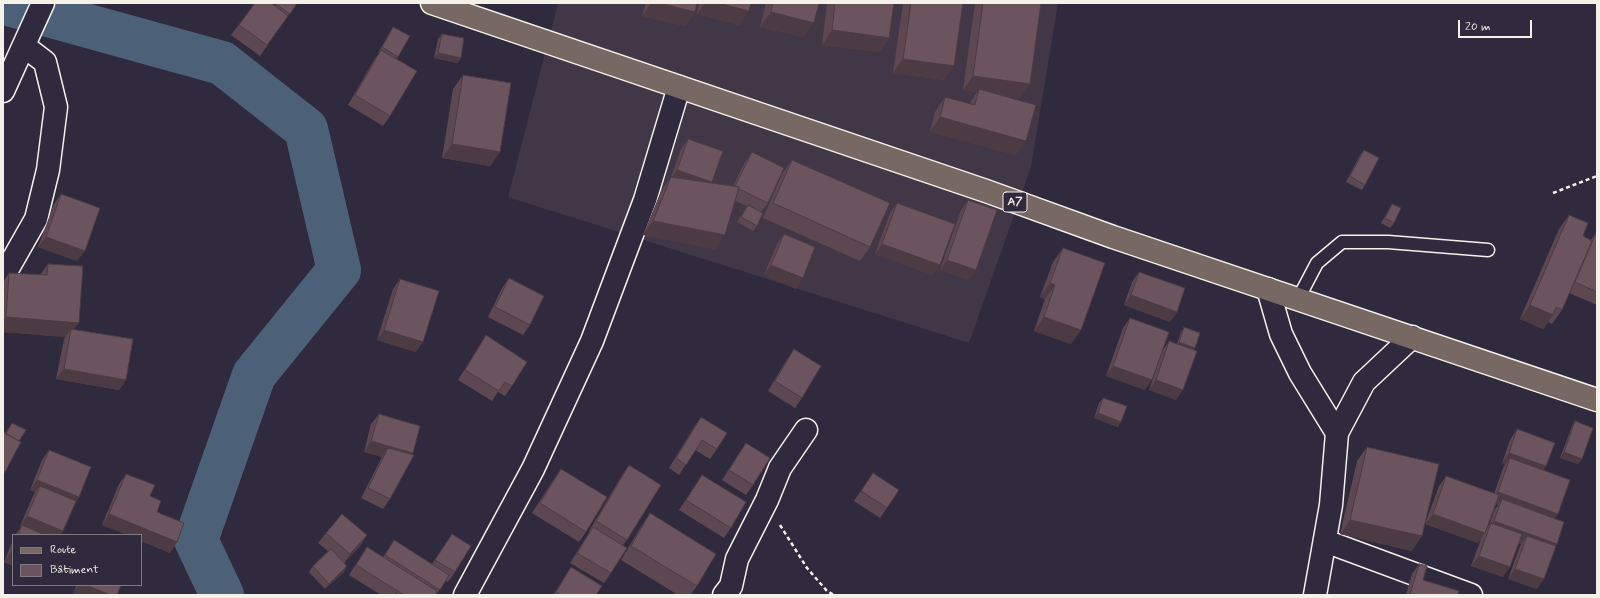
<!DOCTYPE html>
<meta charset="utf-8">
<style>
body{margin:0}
#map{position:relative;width:1600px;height:598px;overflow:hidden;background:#2f2a3d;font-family:Mynerve,sans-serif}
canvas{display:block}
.frame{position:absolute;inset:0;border:4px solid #f4f1e8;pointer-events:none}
.legend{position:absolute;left:12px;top:534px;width:130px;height:52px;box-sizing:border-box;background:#2f2a3d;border:1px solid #7e7a81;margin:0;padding:5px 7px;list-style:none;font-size:12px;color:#f4f1e8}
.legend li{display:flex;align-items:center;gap:8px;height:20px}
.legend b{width:20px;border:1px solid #7e7a81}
.scale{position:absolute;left:1458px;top:20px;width:74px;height:18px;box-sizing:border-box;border:2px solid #f4f1e8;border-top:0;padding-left:5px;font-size:12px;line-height:14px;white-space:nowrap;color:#f4f1e8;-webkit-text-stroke:3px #2f2a3d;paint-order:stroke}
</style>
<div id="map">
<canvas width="1600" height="598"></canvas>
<div class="frame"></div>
<ul class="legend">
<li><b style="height:5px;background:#776864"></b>Route</li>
<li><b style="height:11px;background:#6c545e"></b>Bâtiment</li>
</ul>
<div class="scale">20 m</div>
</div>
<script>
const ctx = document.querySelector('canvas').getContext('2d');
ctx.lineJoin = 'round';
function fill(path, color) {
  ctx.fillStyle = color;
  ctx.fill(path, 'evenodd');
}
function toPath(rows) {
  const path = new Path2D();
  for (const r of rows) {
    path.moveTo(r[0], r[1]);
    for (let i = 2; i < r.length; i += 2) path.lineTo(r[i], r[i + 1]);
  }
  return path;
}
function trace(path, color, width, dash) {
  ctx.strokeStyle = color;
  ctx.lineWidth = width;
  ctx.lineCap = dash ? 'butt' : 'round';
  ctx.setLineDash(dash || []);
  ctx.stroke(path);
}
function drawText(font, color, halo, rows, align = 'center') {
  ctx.font = font + ' Mynerve,sans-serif';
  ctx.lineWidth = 3;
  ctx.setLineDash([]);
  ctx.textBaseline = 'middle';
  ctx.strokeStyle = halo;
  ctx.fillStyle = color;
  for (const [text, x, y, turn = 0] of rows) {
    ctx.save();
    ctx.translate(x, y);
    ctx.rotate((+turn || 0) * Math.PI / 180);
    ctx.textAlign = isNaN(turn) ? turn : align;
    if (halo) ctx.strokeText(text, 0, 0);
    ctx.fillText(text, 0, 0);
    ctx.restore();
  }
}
fill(toPath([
 [558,3,1058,3,1031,167,969,343,508,197]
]), '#413747');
trace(toPath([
 [5,3,222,63,306,129,339,270,254,375,196,540,222,595]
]), '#4c6177', 44);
const lane = toPath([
 [1298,299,1317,263,1342,242,1388,242,1488,250]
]);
const street = toPath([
 [3,91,43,3],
 [3,277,36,219,48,170,56,107,45,62,24,46],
 [1268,289,1281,334,1300,373,1337,433,1331,505,1315,595],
 [1337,433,1364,382,1412,337],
 [1325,541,1471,595],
 [465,595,533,469,592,341,645,200,679,87],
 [724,595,731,586,737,559,767,500,780,468,806,430]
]);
const primary = toPath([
 [432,3,986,191,1113,237,1597,400]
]);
trace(lane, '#f4f1e8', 15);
trace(street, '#f4f1e8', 25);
trace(primary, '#f4f1e8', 25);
trace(toPath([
 [1553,193,1597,176],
 [780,525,807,568,827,591,834,595]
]), '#f4f1e8', 2.5, [4, 3]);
trace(lane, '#2f2a3d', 12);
trace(street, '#2f2a3d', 22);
trace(primary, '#776864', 22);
fill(toPath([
 [255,3,273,3,272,4,275,6,277,3,297,3,260,56,231,35],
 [646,3,697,3,695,12,685,26,642,16],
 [699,3,751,3,739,25,697,14],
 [766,3,819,3,804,37,760,27],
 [827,3,894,3,889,38,879,52,822,45],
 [903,3,963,3,944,80,893,73],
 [975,3,1041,3,1020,98,1003,96,1016,155,930,132,935,112,945,97,969,104,977,92,963,90],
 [393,27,398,57,397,59,390,116,383,126,348,105,374,60,379,53,378,53],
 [442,34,461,58,457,63,434,58,438,39],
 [463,75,500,152,490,166,442,158,453,89],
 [688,139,712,182,712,183,733,186,745,162,752,152,768,203,761,212,757,226,753,231,737,222,747,206,735,201,715,249,643,235,661,191,671,177,681,149],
 [1364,150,1365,185,1362,190,1346,182,1360,155],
 [792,160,870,247,860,261,763,218,782,174],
 [61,194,77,261,38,247,54,204],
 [968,200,976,270,969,280,940,270,961,210],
 [897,203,933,275,875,254,890,213],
 [1392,204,1394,223,1390,228,1381,223,1389,209],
 [1569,215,1583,236,1591,240,1596,233,1597,233,1597,305,1569,293,1562,310,1552,324,1548,322,1543,329,1520,319,1559,229],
 [784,234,796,289,764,275,777,244],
 [1063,248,1071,344,1034,331,1045,299,1040,297,1053,262],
 [48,264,74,329,126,380,119,390,56,379,64,339,65,337,3,332,3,282,9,273,40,275],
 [1139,272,1177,312,1170,322,1124,305,1132,282],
 [509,278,530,325,523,335,488,317,502,288],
 [400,279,416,352,377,340,393,289],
 [1130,318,1145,390,1106,376,1123,328],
 [1184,327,1195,348,1193,350,1176,400,1149,390,1162,352,1169,341,1177,344,1181,332],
 [486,335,512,386,505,396,498,392,492,401,458,380],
 [794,349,802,398,795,408,768,391,787,359],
 [1103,398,1118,427,1094,418,1099,403],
 [379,414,413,453,390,499,383,509,361,498,382,457,364,452,371,424],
 [701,417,717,449,710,459,695,450,679,475,669,468,694,427],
 [1575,421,1582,459,1578,464,1560,458,1572,426],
 [12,423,19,441,5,472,3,475,3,432,5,433],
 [1517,429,1544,470,1554,519,1555,546,1537,589,1508,579,1520,546,1521,544,1519,543,1503,577,1471,566,1481,539,1478,543,1425,524,1439,486,1446,476,1494,494,1503,468,1505,465,1502,463,1510,440],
 [1496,504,1498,505,1495,509,1489,525,1487,528],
 [746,443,753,485,746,495,722,480,739,453],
 [1367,447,1412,551,1340,534,1357,461],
 [49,450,79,497,76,502,63,531,61,535,15,535,21,527,20,526,33,496,35,492,30,490,42,460],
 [629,465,627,540,623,545,611,573,604,583,570,563,590,531,589,531,622,475],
 [561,469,586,532,579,542,532,513,554,479],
 [873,473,887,508,880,518,854,501],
 [126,474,150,496,157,512,177,542,170,553,141,541,141,535,102,525,119,484],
 [702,475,731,528,724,538,679,510],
 [650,513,697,586,690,595,678,595,621,560,640,528],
 [326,533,367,535,360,546,344,563,344,572,325,589,309,572,313,566,328,551,318,543],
 [452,534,455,572,448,582,445,581,436,595,381,595,349,575,367,547,383,557,394,540,432,564],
 [13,540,13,566,4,562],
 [1419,564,1423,580,1458,595,1406,595,1412,574],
 [571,567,596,595,553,595],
 [77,585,121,585,73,593]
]), '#5d4851');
fill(toPath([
 [651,3,659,3,695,12,685,26,642,16],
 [705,3,718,3,749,11,739,25,697,14],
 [771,12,814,23,804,37,760,27],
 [832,30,889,38,879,52,822,45],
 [438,53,461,58,457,63,434,58],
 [903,59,954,66,944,80,893,73],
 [973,76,1030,84,1020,98,978,92,979,89,977,92,963,90],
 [940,117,1026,141,1016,155,930,132],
 [452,144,500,152,490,166,442,158],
 [677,170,712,182,705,192,670,180],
 [653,221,725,235,715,249,643,235],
 [46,237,85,251,77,261,38,247],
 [882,244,940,265,933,275,875,254],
 [947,260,976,270,969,280,940,270],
 [771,265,803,278,796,289,764,275],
 [1050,283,1055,285,1045,299,1040,297],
 [1131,295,1177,312,1170,322,1124,305],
 [1530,305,1553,315,1543,329,1520,319],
 [6,317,79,323,69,336,71,329,65,337,3,332,3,321],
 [1044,317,1081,330,1071,344,1034,331],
 [384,330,423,342,416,352,377,340],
 [1179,342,1195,348,1191,353,1175,348],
 [1113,366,1152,380,1145,390,1106,376],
 [64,369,126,380,119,390,56,379],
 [1156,380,1183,390,1176,400,1149,390],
 [1098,413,1121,422,1118,427,1094,418],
 [371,441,413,453,406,463,388,448,382,457,364,452],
 [1564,452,1582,459,1578,464,1560,458],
 [1509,453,1546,466,1539,477,1510,458,1505,465,1502,463],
 [37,480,79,497,72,507,40,486,35,492,30,490],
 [1498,492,1558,514,1551,524,1502,499,1498,505,1491,502],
 [109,514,177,542,170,553,141,541,141,535,127,535,102,525],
 [1433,514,1485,533,1478,543,1425,524],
 [27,516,63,531,61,535,41,535,20,526],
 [1350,520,1422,536,1412,551,1340,534],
 [1494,521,1557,544,1550,554,1527,536,1521,544,1488,531],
 [367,535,360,546,343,564,350,554],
 [11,552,13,553,13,566,4,562],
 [1479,556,1510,567,1503,577,1471,566],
 [347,566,344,572,325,589,329,584],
 [1515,569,1544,579,1537,589,1508,579],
 [79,585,86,585,110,595,79,595,73,593]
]), '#4c3b42');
const building = toPath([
 [255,3,271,3,288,16,267,45,239,25,255,3],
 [277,3,297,3,290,14,276,4,277,3],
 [659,3,697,3,695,12,659,3],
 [718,3,751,3,749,11,718,3],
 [773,3,819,3,814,23,771,12,773,3],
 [835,3,894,3,889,38,832,30,835,3],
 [911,3,963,3,954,66,903,59,911,3],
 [983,3,1041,3,1030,84,973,76,983,3],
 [393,27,410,36,398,57,382,47,393,27],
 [442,34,464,38,461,58,438,53,442,34],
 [381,50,417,71,390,116,355,95,381,50],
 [463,75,511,83,500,152,452,144,463,75],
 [979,89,1036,105,1026,141,940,117,945,97,975,105,979,89],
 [688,139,723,151,712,182,677,170,688,139],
 [1364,150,1379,158,1365,185,1350,176,1364,150],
 [752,152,784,168,768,203,739,189,739,187,735,186,752,152],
 [792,160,890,203,870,247,773,203,792,160],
 [671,177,739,187,725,235,653,221,671,177],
 [61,194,100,208,85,251,46,237,61,194],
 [968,200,997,210,976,270,947,260,968,200],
 [897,203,955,224,940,265,882,244,897,203],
 [1392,204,1401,208,1394,223,1385,218,1392,204],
 [748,205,763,213,757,226,741,217,748,205],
 [1569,215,1588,223,1583,236,1592,241,1562,310,1556,307,1553,315,1530,305,1569,215],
 [1596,233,1597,233,1597,292,1575,282,1596,233],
 [784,234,815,247,803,278,771,265,784,234],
 [1063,248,1105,263,1081,330,1044,317,1055,285,1050,283,1063,248],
 [48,264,83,266,79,323,6,317,9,273,47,275,48,264],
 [1139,272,1185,288,1177,312,1131,295,1139,272],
 [509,278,544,296,530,325,495,307,509,278],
 [400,279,439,291,423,342,384,330,400,279],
 [1130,318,1169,332,1152,380,1113,366,1130,318],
 [1184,327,1200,333,1195,348,1179,342,1184,327],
 [71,329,133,339,126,380,64,369,71,329],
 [486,335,527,362,512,386,505,382,499,391,465,370,486,335],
 [1169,341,1197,351,1183,390,1156,380,1169,341],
 [794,349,821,366,802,398,775,381,794,349],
 [1103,398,1127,406,1121,422,1098,413,1103,398],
 [379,414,420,426,413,453,371,441,379,414],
 [701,417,727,433,717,449,702,440,686,465,676,458,701,417],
 [1575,421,1593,428,1582,459,1564,452,1575,421],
 [12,423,26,430,19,441,6,434,12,423],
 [1517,429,1555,443,1546,466,1509,453,1517,429],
 [3,432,21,442,5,472,3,470,3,432],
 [746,443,770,458,753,485,729,470,746,443],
 [1367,447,1439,464,1422,536,1350,520,1367,447],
 [388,448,414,455,390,499,368,488,388,448],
 [49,450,91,467,79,497,37,480,49,450],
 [1510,458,1570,480,1558,514,1498,492,1510,458],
 [629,465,661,485,627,540,596,521,629,465],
 [561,469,607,497,586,532,540,503,561,469],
 [873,473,899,490,887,508,861,491,873,473],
 [126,474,155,485,150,496,161,501,157,512,184,523,177,542,109,514,126,474],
 [702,475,746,502,731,528,686,500,702,475],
 [1446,476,1499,495,1485,533,1433,514,1446,476],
 [40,486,76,501,63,531,27,516,40,486],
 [1502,499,1564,522,1557,544,1494,521,1502,499],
 [650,513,716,554,697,586,631,546,650,513],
 [342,514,367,535,350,554,326,533,342,514],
 [1491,523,1522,534,1510,567,1479,556,1491,523],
 [22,525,45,535,18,535,22,525],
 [593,527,627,548,611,573,577,553,593,527],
 [452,534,471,546,455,572,435,560,452,534],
 [1527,536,1556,546,1544,579,1515,569,1527,536],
 [394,540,449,575,440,590,385,555,394,540],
 [13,547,13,553,11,552,13,547],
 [367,547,437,591,435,595,404,595,356,565,367,547],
 [331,549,347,566,329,584,313,566,331,549],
 [1419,564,1427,566,1423,580,1459,591,1458,595,1410,595,1419,564],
 [571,567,602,586,596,595,561,595,556,592,571,567],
 [86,585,121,585,117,595,110,595,86,585],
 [396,593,399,595,394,595,396,593]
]);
fill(building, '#6c545e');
trace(building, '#4c3b42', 1);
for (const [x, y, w] of [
 [1015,202,24]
]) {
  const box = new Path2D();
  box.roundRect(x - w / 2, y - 10, w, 20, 3);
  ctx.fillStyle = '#2f2a3d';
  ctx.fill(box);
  trace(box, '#f4f1e8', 1);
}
drawText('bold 12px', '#f4f1e8', null, [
 ["A7",1015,202]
]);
</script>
